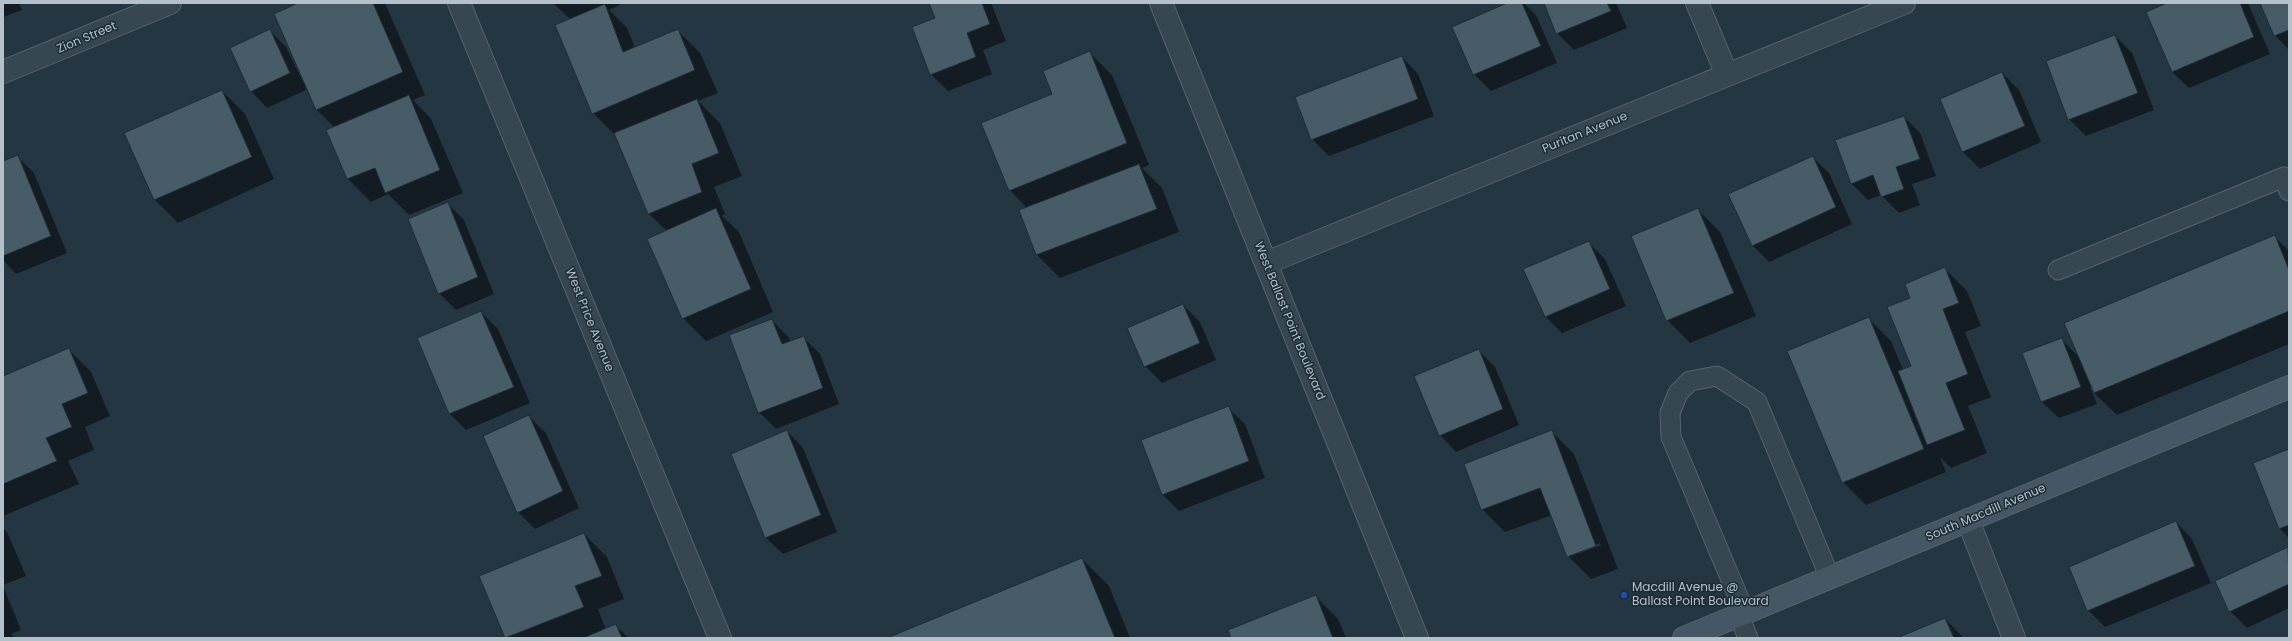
<!DOCTYPE html>
<style>
body{margin:0}
#map{position:relative;width:2292px;height:641px;overflow:hidden;background:#233641;font-family:Poppins,sans-serif}
canvas{display:block}
.frame{position:absolute;inset:0;border:4px solid #b4c1cb;pointer-events:none}
</style>
<div id="map">
<canvas width="2292" height="641"></canvas>
<div class="frame"></div>
</div>
<script>
const ctx = document.querySelector('canvas').getContext('2d');
ctx.lineJoin = 'round';
function fill(path, color) {
  ctx.fillStyle = color;
  ctx.fill(path, 'evenodd');
}
function toPath(rows) {
  const path = new Path2D();
  for (const r of rows) {
    path.moveTo(r[0], r[1]);
    for (let i = 2; i < r.length; i += 2) path.lineTo(r[i], r[i + 1]);
  }
  return path;
}
function trace(path, color, width, dash) {
  ctx.strokeStyle = color;
  ctx.lineWidth = width;
  ctx.lineCap = dash ? 'butt' : 'round';
  ctx.setLineDash(dash || []);
  ctx.stroke(path);
}
function drawText(font, color, halo, rows, align = 'center') {
  ctx.font = font + ' Poppins,sans-serif';
  ctx.lineWidth = 3;
  ctx.setLineDash([]);
  ctx.textBaseline = 'middle';
  ctx.strokeStyle = halo;
  ctx.fillStyle = color;
  for (const [text, x, y, turn = 0] of rows) {
    ctx.save();
    ctx.translate(x, y);
    ctx.rotate((+turn || 0) * Math.PI / 180);
    ctx.textAlign = isNaN(turn) ? turn : align;
    if (halo) ctx.strokeText(text, 0, 0);
    ctx.fillText(text, 0, 0);
    ctx.restore();
  }
}
fill(toPath([
 [3,3,19,3,22,10,3,17],
 [301,3,385,3,425,95,413,100,431,119,463,193,409,215,388,194,371,202,348,179,327,130,334,127,317,110,308,89,267,108,251,91,270,31,286,47,303,82,304,81],
 [553,3,619,3,620,5,609,10,627,28,635,48,677,30,700,53,718,93,698,101,720,123,742,176,714,187,725,214,722,216,739,232,773,312,706,341,683,318,667,231,649,214,616,136,593,113,570,19],
 [930,3,991,3,1006,41,983,50,992,74,948,91,931,74,936,19],
 [1509,3,1524,3,1536,15,1557,63,1491,91,1474,74],
 [1545,3,1616,3,1627,28,1574,50,1557,33],
 [2169,3,2248,3,2270,54,2189,88,2172,72],
 [2261,3,2289,3,2289,50,2275,35],
 [2115,36,2132,53,2154,110,2086,136,2069,119],
 [1089,52,1112,75,1149,165,1142,168,1162,188,1179,232,1060,278,1037,255,1020,211,1027,208,1010,190,1053,94],
 [1402,57,1418,74,1434,116,1329,156,1312,139],
 [2002,73,2019,90,2041,142,1980,169,1963,152,1941,99],
 [222,91,245,114,274,179,178,223,155,200,126,133],
 [1904,117,1920,133,1936,176,1912,184,1920,205,1899,213,1881,195,1868,200,1851,183],
 [17,156,34,173,67,253,16,274,3,260,3,162],
 [1812,157,1829,173,1852,224,1769,262,1753,246,1729,195],
 [447,203,464,220,494,294,456,310,439,293],
 [1698,210,1720,232,1756,316,1690,343,1667,320],
 [2274,236,2289,251,2289,344,2117,415,2094,393,2092,387,2090,387,2097,404,2059,418,2042,402,2061,339,2079,357],
 [1588,242,1605,259,1626,306,1562,333,1545,316],
 [1944,268,1967,291,1981,326,1965,332,1991,397,1968,406,1987,453,1951,468,1940,457,1946,472,1866,505,1843,482,1868,318,1891,341,1903,370,1913,366,1912,299],
 [1183,305,1200,322,1216,360,1162,383,1145,366],
 [481,312,498,329,530,403,466,430,450,414],
 [772,320,788,337,791,342,803,337,820,354,839,404,776,429,759,412],
 [68,349,91,372,110,416,85,427,94,450,68,461,79,484,3,516,3,377],
 [1478,350,1495,367,1519,425,1456,452,1440,435],
 [1228,408,1245,424,1265,478,1179,511,1162,494],
 [529,417,546,433,579,508,535,529,518,512],
 [787,431,803,448,837,532,783,554,766,538],
 [1551,431,1574,454,1618,569,1591,579,1568,556,1552,515,1505,532,1482,509],
 [1600,543,1601,545,1578,554,1578,552],
 [2289,450,2289,538,2280,529],
 [2176,522,2192,539,2211,583,2105,627,2088,610],
 [3,528,7,532,26,576,3,585],
 [584,534,607,557,624,599,598,609,606,630,616,626,629,638,506,638,480,577],
 [2287,548,2289,608,2247,628,2230,611],
 [1082,559,1109,586,1130,638,889,638],
 [3,586,21,630,11,634,15,638,3,638],
 [1315,596,1338,619,1346,638,1233,638],
 [1945,619,1964,638,1900,638]
]), '#0007');
const building = toPath([
 [298,3,373,3,403,72,316,110,274,14,298,3],
 [929,3,982,3,990,24,967,33,976,57,930,75,912,27,935,18,929,3],
 [1507,3,1522,3,1541,46,1473,75,1452,27,1507,3],
 [1544,3,1607,3,1611,11,1556,34,1544,3],
 [2167,3,2240,3,2254,37,2172,72,2146,12,2167,3],
 [2260,3,2289,3,2289,30,2274,36,2260,3],
 [605,4,623,52,678,29,695,70,592,114,555,25,605,4],
 [270,29,290,73,250,92,230,48,270,29],
 [2115,35,2138,93,2068,120,2046,61,2115,35],
 [1090,51,1127,143,1009,191,981,123,1052,94,1043,71,1090,51],
 [1402,56,1418,99,1311,140,1295,97,1402,56],
 [2002,72,2025,126,1962,152,1940,99,2002,72],
 [222,90,252,157,154,200,124,133,222,90],
 [409,95,440,170,385,193,375,168,347,179,326,130,409,95],
 [697,99,719,153,692,164,702,192,648,214,614,133,697,99],
 [1904,116,1920,159,1896,167,1904,189,1881,197,1873,175,1851,184,1835,140,1904,116],
 [18,155,51,236,3,256,3,161,18,155],
 [1813,156,1836,207,1752,246,1728,194,1813,156],
 [1139,164,1157,209,1036,255,1019,210,1139,164],
 [448,202,478,277,438,294,408,219,448,202],
 [716,208,751,289,682,319,647,239,716,208],
 [1698,208,1734,293,1666,321,1631,236,1698,208],
 [2275,235,2289,270,2289,311,2094,393,2064,323,2275,235],
 [1589,241,1610,289,1545,317,1523,269,1589,241],
 [1945,267,1959,303,1943,309,1968,374,1946,383,1965,430,1927,445,1898,371,1911,366,1887,307,1910,298,1905,284,1945,267],
 [1183,304,1200,343,1144,367,1127,328,1183,304],
 [481,311,514,387,449,414,417,338,481,311],
 [1869,317,1924,449,1842,483,1787,351,1869,317],
 [772,319,782,344,804,336,823,388,758,413,729,335,772,319],
 [2062,338,2081,387,2041,402,2022,353,2062,338],
 [69,348,88,393,62,404,72,427,46,438,57,461,3,484,3,376,69,348],
 [1479,349,1503,409,1439,436,1414,376,1479,349],
 [1229,406,1249,461,1162,495,1141,440,1229,406],
 [529,415,563,491,517,513,483,436,529,415],
 [787,430,821,515,765,538,731,454,787,430],
 [1552,430,1596,546,1567,557,1540,488,1481,510,1464,464,1552,430],
 [2289,449,2289,525,2279,529,2253,463,2289,449],
 [2176,521,2195,566,2087,611,2069,567,2176,521],
 [584,533,602,576,575,586,584,607,505,638,479,576,584,533],
 [2288,547,2289,584,2229,612,2215,581,2288,547],
 [1082,558,1115,638,887,638,1082,558],
 [1316,595,1333,638,1231,638,1228,630,1316,595],
 [1945,618,1954,638,1897,638,1945,618],
 [616,624,622,638,583,638,616,624]
]);
fill(building, '#475c67');
trace(building, '#1e2e38', 1);
const lane = toPath([
 [2058,270,2284,177,2289,191],
 [1745,613,1671,437,1670,413,1678,393,1690,381,1717,376,1757,402,1830,578],
 [1739,615,1748,638]
]);
const street = toPath([
 [459,3,720,638],
 [1161,3,1417,638],
 [1697,3,1727,75],
 [3,72,170,3],
 [1266,263,1904,3],
 [1968,520,2014,638]
]);
const secondary = toPath([
 [1684,638,2289,387]
]);
trace(lane, '#55646e', 21);
trace(street, '#55646e', 24);
trace(secondary, '#55646e', 24);
trace(lane, '#374751', 19);
trace(street, '#374751', 22);
trace(secondary, '#455764', 22);
for (const [x, y, r, color] of [
 [1624,595,4,"#1a4fb4"]
]) {
  const dot = new Path2D();
  dot.arc(x, y, r, 0, 2 * Math.PI);
  ctx.fillStyle = color;
  ctx.fill(dot);
  trace(dot, '#1c2c36', 1.5);
}
drawText('12px', '#b4c1cb', '#1c2c36', [
 ["Zion Street",87,38,-23],
 ["Puritan Avenue",1585,133,-22],
 ["West Price Avenue",589,320,68],
 ["West Ballast Point Boulevard",1289,321,68],
 ["South Macdill Avenue",1986,513,-23]
]);
drawText('12px', '#b4c1cb', '#1c2c36', [
 ["Macdill Avenue @",1632,588],
 ["Ballast Point Boulevard",1632,602]
], 'left');
</script>
